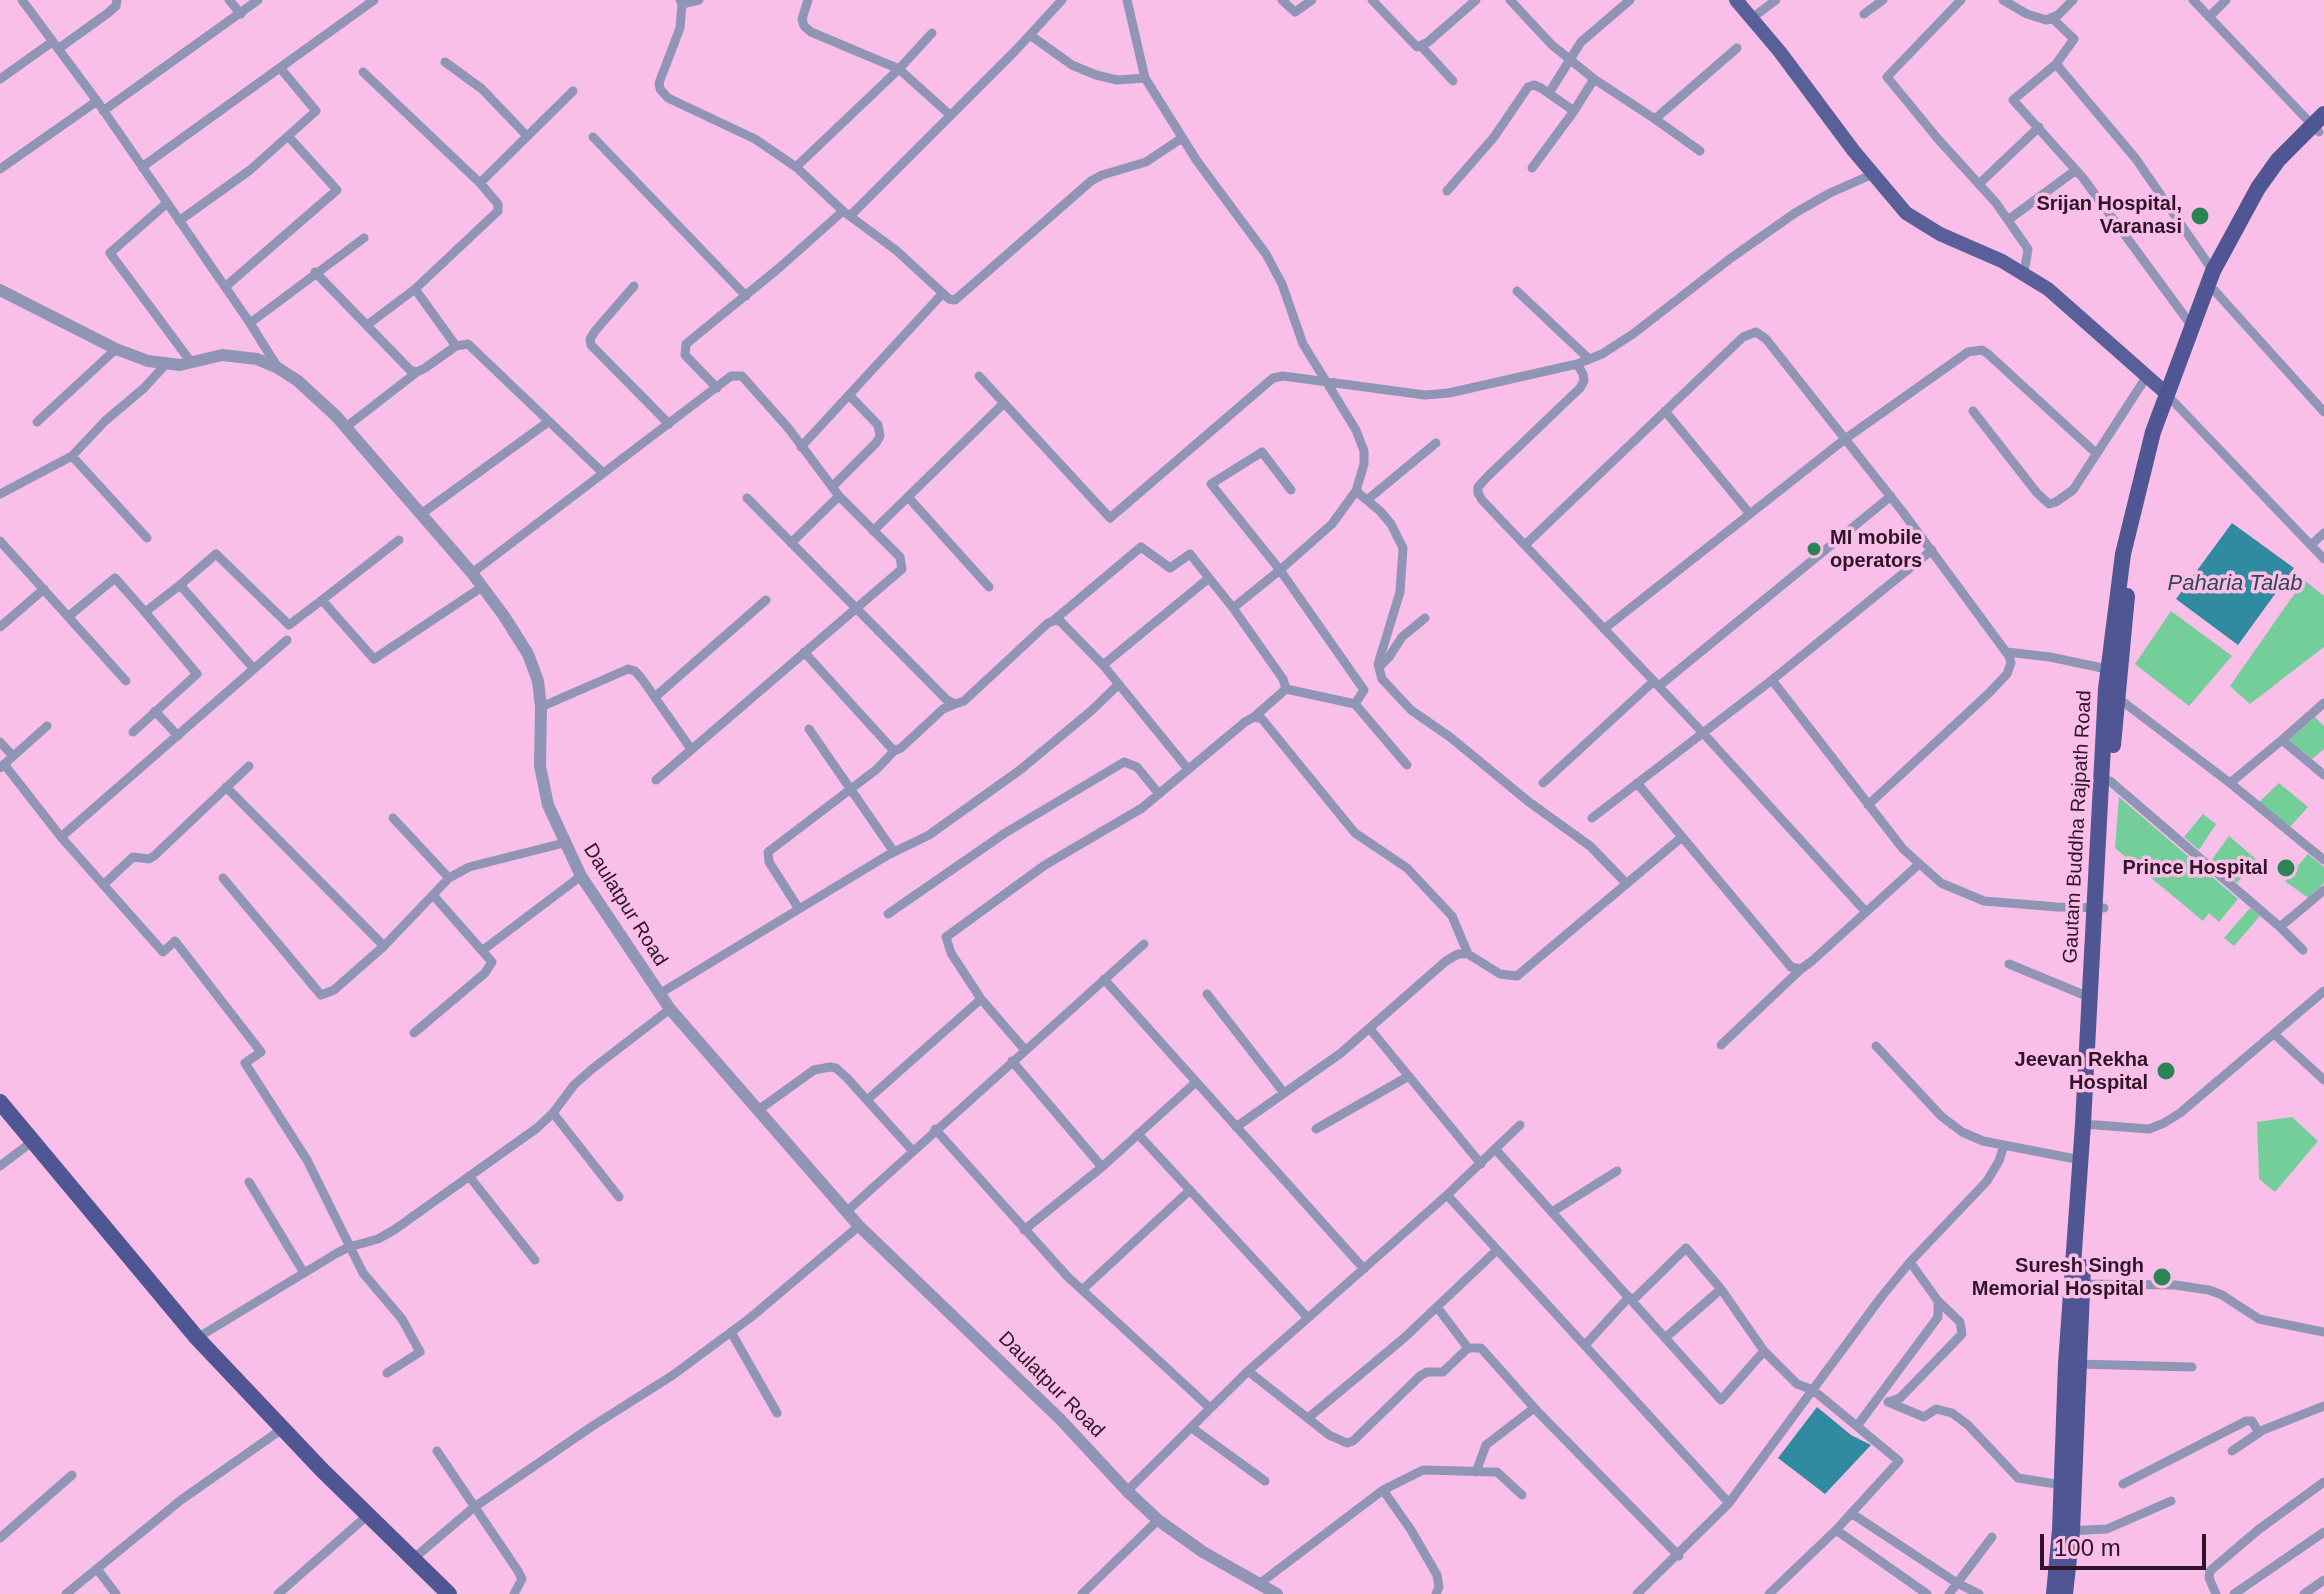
<!DOCTYPE html>
<style>
body{margin:0}
#map{position:relative;width:2324px;height:1594px;overflow:hidden;background:#f9bfe8;font-family:Helvetica,sans-serif}
canvas{display:block}
.scale{position:absolute;left:2040px;top:1534px;width:166px;height:36px;box-sizing:border-box;border:4px solid #301529;border-top:0;padding-left:10px;font-size:24px;line-height:28px;white-space:nowrap;color:#301529;-webkit-text-stroke:6px #f9bfe8;paint-order:stroke}
</style>
<div id="map">
<canvas width="2324" height="1594"></canvas>
<div class="scale">100 m</div>
</div>
<script>
const ctx = document.querySelector('canvas').getContext('2d');
ctx.lineJoin = 'round';
function fill(path, color) {
  ctx.fillStyle = color;
  ctx.fill(path, 'evenodd');
}
function toPath(rows) {
  const path = new Path2D();
  for (const r of rows) {
    path.moveTo(r[0], r[1]);
    for (let i = 2; i < r.length; i += 2) path.lineTo(r[i], r[i + 1]);
  }
  return path;
}
function trace(path, color, width, dash) {
  ctx.strokeStyle = color;
  ctx.lineWidth = width;
  ctx.lineCap = dash ? 'butt' : 'round';
  ctx.setLineDash(dash || []);
  ctx.stroke(path);
}
function drawText(font, color, halo, rows, align = 'center') {
  ctx.font = font + ' Helvetica,sans-serif';
  ctx.lineWidth = 7;
  ctx.setLineDash([]);
  ctx.textBaseline = 'middle';
  ctx.strokeStyle = halo;
  ctx.fillStyle = color;
  for (const [text, x, y, turn = 0] of rows) {
    ctx.save();
    ctx.translate(x, y);
    ctx.rotate((+turn || 0) * Math.PI / 180);
    ctx.textAlign = isNaN(turn) ? turn : align;
    if (halo) ctx.strokeText(text, 0, 0);
    ctx.fillText(text, 0, 0);
    ctx.restore();
  }
}
fill(toPath([
 [2304,580,2324,596,2324,647,2250,704,2230,686],
 [2171,611,2232,656,2189,706,2135,664],
 [2315,717,2324,726,2324,749,2312,759,2289,740],
 [2279,783,2308,807,2290,827,2259,802],
 [2119,797,2238,899,2219,922,2209,913,2203,921,2115,848],
 [2203,814,2216,824,2199,850,2184,837],
 [2229,836,2257,860,2237,883,2211,861],
 [2308,854,2324,867,2324,883,2308,898,2285,881],
 [2250,908,2260,916,2234,946,2224,938],
 [2292,1117,2318,1141,2275,1192,2259,1179,2257,1122]
]), '#74ce9a');
fill(toPath([
 [2232,523,2294,568,2238,645,2176,599],
 [1817,1407,1851,1435,1871,1445,1825,1494,1778,1458]
]), '#308aa0');
trace(toPath([
 [22,0,97,101,250,323,278,368],
 [229,0,241,14],
 [680,0,682,4,680,28,659,83,660,89,668,98,755,139,796,167,843,211,897,251,949,299,955,300,1091,181,1102,175,1146,162,1182,138],
 [808,0,802,19,804,26,811,32,899,69,949,114],
 [1127,0,1145,78,1197,161,1266,254,1282,284,1303,344,1356,430,1364,451,1364,464,1356,491,1332,524,1280,570,1233,608,1283,679,1286,689,1254,717],
 [1282,0,1295,12,1312,0],
 [1372,0,1417,47,1428,42,1476,0],
 [1510,0,1552,45,1594,79,1655,119,1737,48],
 [1961,0,1887,77,1938,139,1996,203,2028,249,2024,273],
 [2003,0,2027,14,2046,20,2058,15,2073,0],
 [2193,0,2319,132],
 [682,4,699,0],
 [1864,14,1883,0],
 [2209,17,2226,0],
 [1752,18,1776,0],
 [2052,18,2074,39,2056,64,2013,100,2083,178,2191,325],
 [1030,35,1072,65,1096,75,1117,80,1145,78],
 [1421,46,1453,81],
 [58,49,108,13,116,6,117,0],
 [445,62,482,89,527,136],
 [2056,64,2136,159,2213,271],
 [363,72,480,183,498,204,498,211,415,289,367,325],
 [0,79,52,42],
 [1549,93,1581,42,1630,0],
 [103,111,258,0],
 [1655,119,1700,151],
 [593,137,746,296],
 [142,167,374,0],
 [796,167,899,69,932,33],
 [1532,168,1574,111,1594,79],
 [0,169,97,101],
 [480,183,573,91],
 [1979,184,2039,127],
 [1447,191,1494,137,1528,87,1534,85,1541,88,1574,111],
 [167,203,110,253,191,362],
 [850,216,1016,50,1062,0],
 [2008,220,2076,170],
 [179,221,250,170,316,111,281,69],
 [315,272,410,370,417,372,425,368,456,346,468,344,602,472],
 [634,286,595,331,590,339,591,345,669,424],
 [225,287,337,190,288,136],
 [415,289,456,346],
 [2214,290,2324,412],
 [1517,291,1589,359],
 [250,323,364,238],
 [1577,364,1583,374,1584,381,1580,388,1487,477,1478,487,1478,493,1482,500,1703,733,1866,912],
 [979,376,1110,518,1273,378,1283,376,1425,395,1449,393,1577,364,1602,354,1633,334,1731,258,1795,213,1830,193,1873,174],
 [717,388,685,355,686,344,779,268,843,211],
 [2173,401,2324,559],
 [1665,411,1750,514],
 [1973,411,2037,493,2049,504,2056,502,2073,490,2147,376],
 [37,422,116,349],
 [346,427,417,372],
 [801,447,943,293],
 [72,456,147,538],
 [832,487,876,443,880,436,878,425,850,396],
 [1291,490,1262,452,1211,484,1280,570,1364,690,1355,704],
 [1356,491,1380,511,1391,524,1403,548,1400,592,1378,664,1382,679,1411,710,1450,737,1529,802,1590,846,1626,883],
 [0,494,72,456,105,421,144,388,166,364],
 [908,497,989,587],
 [747,498,947,700,955,704,964,701,1048,623,1056,620,1061,622,1103,665,1188,769],
 [1367,500,1436,443],
 [421,514,548,422],
 [873,531,1004,403],
 [0,541,126,681],
 [791,543,839,496],
 [1525,545,1743,337,1756,332,1766,339,1902,511,2009,656,2011,663,2007,674,1988,694,1868,805],
 [2311,545,2324,533],
 [472,573,731,376,742,376,789,429,839,496,900,557,902,569,656,780],
 [180,585,216,554,289,625,322,600,374,659,482,587],
 [322,600,399,540],
 [69,616,115,578,145,612,180,585,254,669],
 [1054,620,1141,547,1170,568,1190,554,1233,608],
 [0,627,44,589],
 [1604,629,1845,439,1968,352,1982,350,1988,354,2097,454],
 [804,652,894,751],
 [2007,652,2050,657,2107,669],
 [1103,665,1209,578],
 [1379,667,1389,657,1402,637,1425,618],
 [1772,680,1903,849,1941,883,1984,901,2057,907,2104,908],
 [1659,686,1891,496],
 [1286,689,1355,704,1407,765],
 [655,697,766,600],
 [2118,698,2230,783,2324,860],
 [2324,703,2282,740,2324,775],
 [541,707,628,669,635,671,642,679,691,749],
 [155,711,178,736],
 [809,729,894,852],
 [133,732,197,674,145,612],
 [0,742,13,756],
 [4,764,61,837,163,952,175,941,261,1052,245,1063,307,1160,363,1273,402,1319,420,1352,387,1373],
 [0,768,47,726],
 [2110,781,2280,927,2324,890],
 [1543,783,1654,681],
 [1637,783,1791,967,1801,969,1812,961,1918,865],
 [2230,783,2282,740],
 [226,787,384,946],
 [393,818,449,878],
 [1592,818,1772,680,1932,550],
 [61,837,287,640],
 [223,878,321,995,334,990,384,946,449,878,469,867,564,843],
 [103,885,133,857,149,859,154,856,249,766],
 [799,909,769,862,768,852,877,769,894,751,901,748,943,709,955,704],
 [888,914,1005,833,1124,762,1137,767,1159,794],
 [2280,927,2303,950],
 [483,950,581,876],
 [2009,964,2089,997],
 [1104,979,1364,1269],
 [659,994,888,855,929,835,1020,770,1091,711,1119,684],
 [1207,994,1284,1093],
 [1370,1029,1481,1164],
 [414,1033,485,973,492,962,433,895],
 [2274,1034,2324,1080],
 [1721,1045,1801,969],
 [1876,1046,1941,1116,1962,1132,1983,1141,2081,1160],
 [1025,1050,981,999,951,953,946,937,1045,865,1142,808,1245,722,1254,717,1262,719,1355,833,1407,868,1452,916,1468,954],
 [1012,1061,1102,1167],
 [867,1100,981,999],
 [757,1111,814,1070,830,1067,836,1068,847,1078,912,1150],
 [553,1113,619,1197],
 [2083,1124,2149,1129,2164,1123,2180,1113,2324,991],
 [1236,1127,1341,1053,1446,961,1458,954,1468,954,1500,974,1517,976,1682,837],
 [935,1129,1067,1276,1210,1408],
 [1316,1129,1409,1076],
 [1138,1134,1308,1318],
 [1496,1150,1721,1400,1764,1351],
 [0,1166,33,1141],
 [469,1176,535,1260],
 [249,1182,304,1273],
 [1447,1195,1729,1503],
 [847,1211,1144,944],
 [1552,1212,1617,1171],
 [1024,1230,1102,1167,1196,1082],
 [2078,1284,2175,1285,2209,1290,2222,1295,2259,1319,2324,1332],
 [1082,1290,1190,1190],
 [1632,1301,1686,1248,1721,1289,1764,1351,1797,1384,1813,1390,1899,1461,1836,1530,1769,1594],
 [1437,1307,1468,1348],
 [731,1332,777,1413],
 [197,1338,337,1253,349,1247,378,1239,394,1230,537,1128,553,1113,574,1085,592,1069,670,1009],
 [1665,1338,1721,1289],
 [1586,1344,1629,1297],
 [2077,1364,2192,1367],
 [1248,1371,1329,1435,1347,1443,1353,1441,1420,1376,1427,1372,1443,1372,1468,1348,1481,1348,1538,1412,1679,1556],
 [1888,1402,1924,1417,1936,1409,1952,1413,1968,1425,2018,1478,2062,1485],
 [1888,1402,1900,1398,1962,1334,1960,1322,1938,1301],
 [1308,1418,1404,1338,1497,1250],
 [1857,1426,1938,1317,1938,1301,1910,1262],
 [1192,1428,1265,1481],
 [437,1451,518,1571,522,1579,514,1594],
 [2232,1451,2263,1430,2324,1406],
 [1476,1472,1486,1445,1534,1408],
 [2123,1484,2246,1421,2252,1421,2259,1433],
 [1383,1490,1411,1530,1437,1575,1439,1587,1436,1594],
 [1127,1491,1248,1371,1447,1195,1520,1125],
 [1851,1513,1957,1583,1979,1594],
 [1836,1530,1927,1594],
 [2067,1531,2107,1529,2171,1501],
 [0,1538,72,1475],
 [413,1559,473,1508,591,1427,673,1375,750,1318,859,1226],
 [97,1569,116,1594],
 [1259,1584,1383,1490,1423,1470,1497,1472,1522,1495],
 [66,1594,181,1500,282,1429],
 [278,1594,368,1515],
 [1082,1594,1158,1520],
 [1637,1594,1729,1503,1882,1296,1910,1262,1987,1181,1999,1161,2004,1145],
 [1949,1594,1992,1537],
 [2216,1594,2209,1578,2210,1571,2258,1530,2324,1482],
 [2234,1594,2324,1532],
 [2304,1594,2324,1580]
]), '#9095b6', 9);
trace(toPath([
 [0,290,116,349,148,361,180,365,222,355,257,359,278,368,298,381,336,416,472,573,504,616,528,654,538,681,541,707,540,766,548,805,581,876,670,1009,859,1226,1060,1419,1127,1491,1158,1520,1203,1552,1277,1594]
]), '#9095b6', 12);
trace(toPath([
 [1736,0,1780,52,1853,150,1906,213,1940,234,2002,261,2048,289,2167,394]
]), '#596099', 14);
trace(toPath([
 [2113,745,2127,596],
 [0,1102,197,1338,322,1470,449,1594],
 [2054,1594,2060,1530,2066,1364,2083,1124,2106,689,2123,554,2153,432,2213,271,2258,188,2278,160,2324,114],
 [2065,1594,2072,1531,2083,1267]
]), '#505694', 16);
for (const [x, y, r, color] of [
 [2200,216,10,"#2c8356"],
 [1814,549,8,"#2c8356"],
 [2286,868,10,"#2c8356"],
 [2166,1071,10,"#2c8356"],
 [2162,1277,10,"#2c8356"]
]) {
  const dot = new Path2D();
  dot.arc(x, y, r, 0, 2 * Math.PI);
  ctx.fillStyle = color;
  ctx.fill(dot);
  trace(dot, '#f9bfe8', 3);
}
drawText('bold 20px', '#301529', '#f9bfe8', [
 ["Srijan Hospital,",2182,204],
 ["Varanasi",2182,227],
 ["MI mobile",1830,538,"left"],
 ["operators",1830,561,"left"],
 ["Prince Hospital",2268,868],
 ["Jeevan Rekha",2148,1060],
 ["Hospital",2148,1083],
 ["Suresh Singh",2144,1266],
 ["Memorial Hospital",2144,1289]
], 'right');
drawText('20px', '#301529', '#f9bfe8', [
 ["Gautam Buddha Rajpath Road",2078,827,-87],
 ["Daulatpur Road",625,905,58],
 ["Daulatpur Road",1051,1385,45]
]);
drawText('italic 22px', '#2e4951', '#f9bfe8', [
 ["Paharia Talab",2235,584]
]);
</script>
